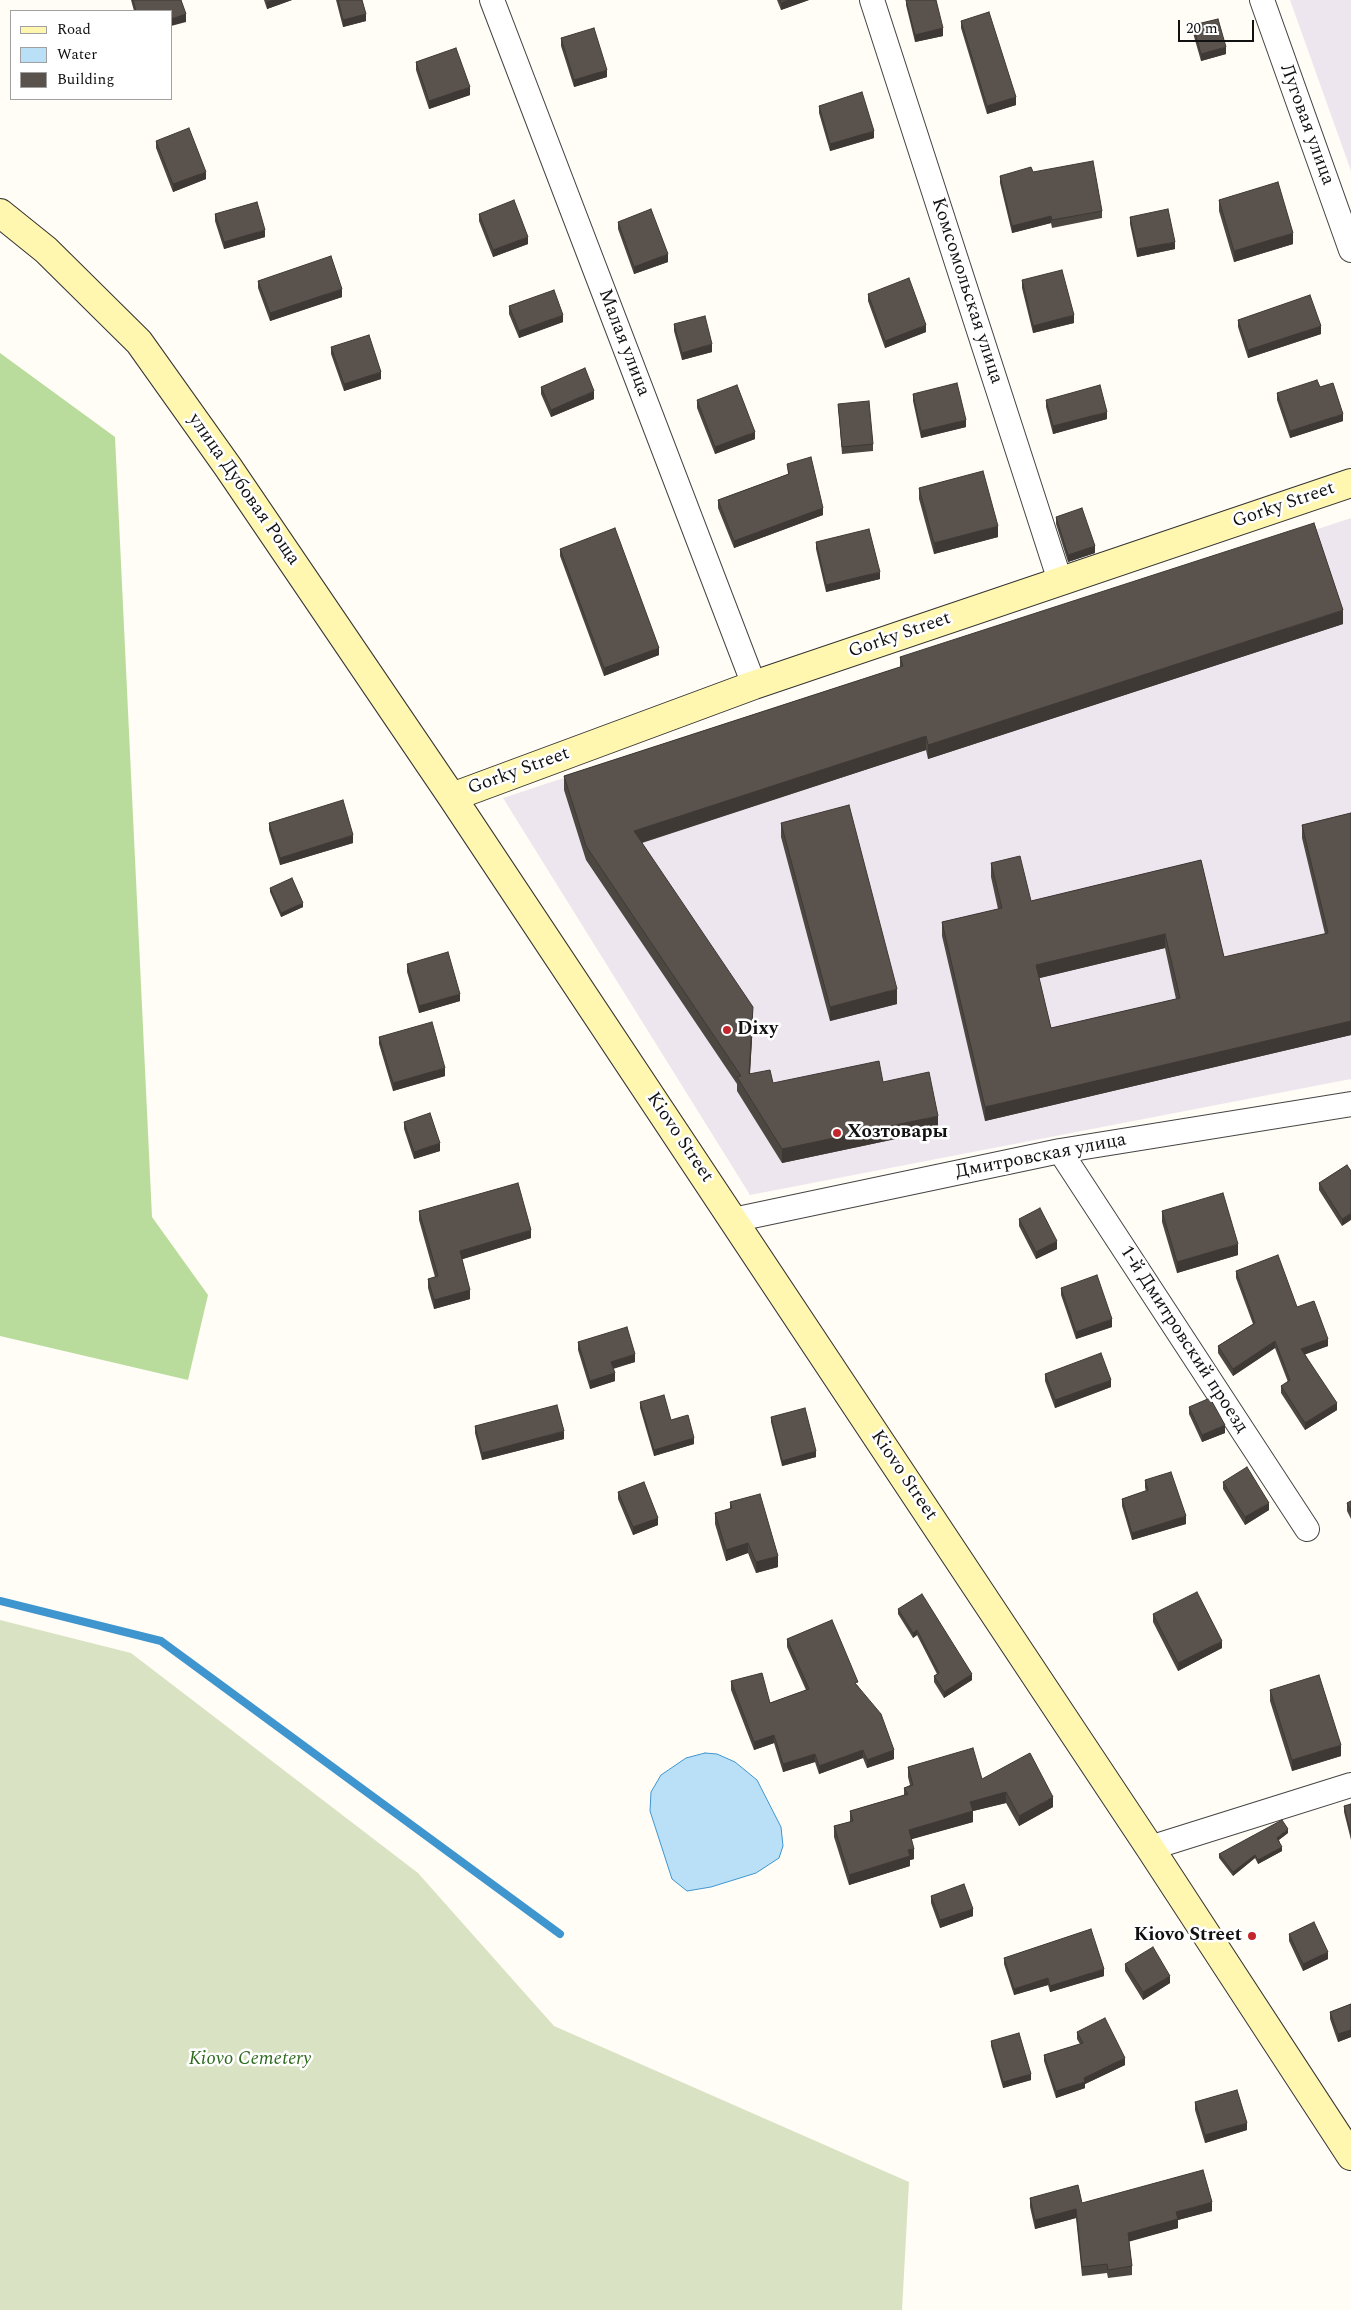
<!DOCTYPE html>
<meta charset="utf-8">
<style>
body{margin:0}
#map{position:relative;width:1351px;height:2310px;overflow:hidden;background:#fffdf5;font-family:Spectral,serif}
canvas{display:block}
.legend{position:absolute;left:10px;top:10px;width:162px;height:90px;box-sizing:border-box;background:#fff;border:1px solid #a0a0a0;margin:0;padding:6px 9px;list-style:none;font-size:15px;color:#111}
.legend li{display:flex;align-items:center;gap:10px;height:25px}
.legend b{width:25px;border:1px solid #a0a0a0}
.scale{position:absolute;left:1178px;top:20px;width:76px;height:22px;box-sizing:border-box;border:2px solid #111;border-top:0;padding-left:6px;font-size:15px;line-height:18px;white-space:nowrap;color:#111;-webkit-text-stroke:4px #fff;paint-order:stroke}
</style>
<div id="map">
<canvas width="1351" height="2310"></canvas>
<ul class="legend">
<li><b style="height:6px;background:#fff6b0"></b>Road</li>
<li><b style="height:14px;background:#b9e0f7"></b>Water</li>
<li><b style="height:14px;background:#5a524d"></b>Building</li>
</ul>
<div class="scale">20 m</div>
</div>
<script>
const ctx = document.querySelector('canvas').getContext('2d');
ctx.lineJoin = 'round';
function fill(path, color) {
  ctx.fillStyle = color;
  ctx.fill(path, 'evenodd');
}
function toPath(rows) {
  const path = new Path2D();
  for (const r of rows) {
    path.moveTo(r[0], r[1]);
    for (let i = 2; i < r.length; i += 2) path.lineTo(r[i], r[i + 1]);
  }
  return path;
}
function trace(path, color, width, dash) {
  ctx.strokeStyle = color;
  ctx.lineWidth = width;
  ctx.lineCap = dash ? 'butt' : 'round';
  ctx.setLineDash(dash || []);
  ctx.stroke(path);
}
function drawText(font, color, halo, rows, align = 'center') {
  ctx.font = font + ' Spectral,serif';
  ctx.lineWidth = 5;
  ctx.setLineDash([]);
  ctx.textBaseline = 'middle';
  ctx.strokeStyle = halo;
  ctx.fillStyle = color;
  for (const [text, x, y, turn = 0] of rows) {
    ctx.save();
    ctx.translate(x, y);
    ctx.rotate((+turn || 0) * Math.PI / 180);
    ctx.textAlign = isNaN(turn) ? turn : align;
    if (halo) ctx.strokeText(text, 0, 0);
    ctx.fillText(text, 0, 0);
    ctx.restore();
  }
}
fill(toPath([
 [1290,0,1351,0,1351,171],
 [1351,518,1351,1079,750,1195,503,798]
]), '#eee6ef');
fill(toPath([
 [0,353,115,437,152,1217,208,1295,188,1380,0,1336]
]), '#b9dc9c');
fill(toPath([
 [0,1620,131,1653,418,1873,554,2026,909,2182,902,2310,0,2310]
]), '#d9e3c4');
const water = toPath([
 [705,1753,717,1754,735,1762,757,1780,781,1827,783,1846,779,1858,756,1873,711,1887,687,1891,672,1879,650,1811,651,1792,661,1775,686,1758,705,1753]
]);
fill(water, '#b9e0f7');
trace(water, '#3f96cf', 1);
trace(toPath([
 [0,1601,161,1641,560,1934]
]), '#3f96cf', 8);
const street = toPath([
 [492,0,754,685],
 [872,0,1060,581],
 [1262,0,1351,250],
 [1060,1151,1307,1529],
 [733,1220,1060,1151,1351,1104],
 [1150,1848,1351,1785]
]);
const secondary = toPath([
 [0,213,46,250,139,342,228,467,452,797,1150,1848,1351,2156],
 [452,797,754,685,1351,483]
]);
trace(street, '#444', 26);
trace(secondary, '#333', 30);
trace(street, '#fff', 24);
trace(secondary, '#fff6b0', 28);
fill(toPath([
 [131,0,181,0,186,22,171,11,134,11],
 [264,0,292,0,267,9],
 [336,0,362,0,366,21,343,27],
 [777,0,809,0,781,10],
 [906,0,936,0,943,36,915,42,906,5],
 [961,21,1016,105,987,114,961,28],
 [1193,25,1226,54,1201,61,1193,33],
 [561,38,607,77,574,87,561,46],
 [416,62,470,95,429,109,416,70],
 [819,106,874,138,830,151,819,113],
 [156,141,206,179,173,192,156,148],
 [1033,172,1102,211,1102,218,1052,228,1051,223,1012,233,1000,183,1000,176],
 [1219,200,1293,244,1234,262,1219,211],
 [215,214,265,237,224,249,215,221],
 [479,214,528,244,493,257,479,221],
 [1130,217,1175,249,1137,257,1130,224],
 [618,222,668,262,634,274,618,229],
 [1022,280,1074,323,1033,333,1022,288],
 [258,281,342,297,270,321,258,288],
 [868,294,926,332,885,348,868,301],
 [509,306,563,322,519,338,509,314],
 [1238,320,1321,334,1248,358,1238,327],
 [674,324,712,352,682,360,674,331],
 [331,347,381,379,344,391,331,354],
 [541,387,594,399,551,417,541,394],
 [1277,393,1343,421,1290,438,1277,400],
 [913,394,966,427,921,438,913,401],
 [697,400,755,439,715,454,697,408],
 [1046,400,1107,419,1053,434,1046,407],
 [838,404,873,444,873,451,842,454],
 [787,464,823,515,734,548,718,508,718,500,788,474],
 [919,488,998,537,934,554,919,499],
 [1056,517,1095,553,1068,562,1056,524],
 [816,542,880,579,826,592,816,549],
 [560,549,659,655,604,676,560,556],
 [1343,624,928,759,926,750,642,843,753,1022,750,1074,773,1083,883,1082,938,1130,782,1163,737,1091,737,1084,586,860,564,790,564,776,900,667,900,657],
 [1351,813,1351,1035,985,1121,942,936,942,922,998,909,991,877,991,863,1031,901,1201,860,1224,957,1325,934,1302,838,1302,825],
 [1165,948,1176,999,1051,1028,1039,978],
 [269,823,353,843,280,865,269,830],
 [781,823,897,1004,830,1021,781,837],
 [270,888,303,907,281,917,270,892],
 [407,964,460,1001,419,1013,407,972],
 [379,1037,445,1076,393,1091,379,1044],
 [404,1122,440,1151,414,1159,404,1129],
 [1347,1165,1342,1226,1319,1190,1319,1183],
 [419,1211,531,1238,462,1259,470,1299,434,1309,428,1288,428,1279,435,1277,419,1220],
 [1162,1211,1238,1255,1177,1273,1162,1222],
 [1019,1219,1057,1249,1036,1259,1019,1226],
 [1236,1271,1297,1307,1328,1346,1305,1354,1337,1410,1305,1430,1281,1393,1281,1386,1288,1382,1275,1348,1233,1376,1218,1353,1218,1346,1253,1324,1236,1278],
 [1061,1288,1112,1327,1076,1339,1061,1295],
 [578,1342,635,1362,613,1369,615,1381,590,1389,578,1350],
 [1045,1374,1111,1387,1055,1408,1045,1381],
 [640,1402,671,1420,694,1444,654,1456,640,1408],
 [1189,1407,1225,1433,1202,1442,1189,1414],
 [771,1417,816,1457,782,1466,771,1422],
 [475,1426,564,1439,482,1460,475,1433],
 [1145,1480,1186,1524,1132,1540,1122,1506,1122,1499,1146,1491,1145,1488],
 [1223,1482,1269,1510,1245,1525,1223,1489],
 [618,1492,658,1525,633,1535,618,1499],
 [1351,1501,1351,1519,1347,1511,1347,1503],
 [730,1502,778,1567,756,1573,748,1553,726,1561,715,1524,715,1513,730,1509],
 [898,1609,972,1680,944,1698,934,1682,934,1676,937,1674,917,1635,913,1638,898,1614],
 [1153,1614,1222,1648,1178,1671,1153,1622],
 [787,1639,858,1686,894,1759,867,1768,863,1758,819,1774,815,1762,783,1772,774,1743,754,1750,731,1690,731,1681,770,1703,806,1690,787,1647],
 [1270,1690,1341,1756,1292,1771,1270,1701],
 [908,1767,982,1779,1053,1807,1019,1826,1006,1803,973,1811,973,1822,911,1839,914,1859,910,1860,910,1866,849,1885,834,1837,834,1826,850,1822,850,1811,904,1795,904,1788,910,1785,908,1777],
 [1351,1804,1351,1840,1344,1812,1344,1806],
 [1288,1833,1279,1840,1282,1851,1258,1864,1255,1858,1233,1876,1219,1858,1219,1854],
 [931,1896,973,1916,940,1928,931,1903],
 [1289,1934,1328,1959,1303,1971,1289,1941],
 [1004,1958,1104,1976,1050,1992,1048,1985,1014,1995,1004,1964],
 [1125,1964,1170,1983,1143,2000,1125,1971],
 [1351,2004,1351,2037,1338,2042,1330,2019,1330,2012],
 [1077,2032,1125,2065,1085,2084,1085,2088,1056,2098,1044,2061,1044,2055,1080,2044,1077,2039],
 [991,2041,1031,2080,1003,2088,991,2046],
 [1195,2102,1247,2130,1205,2143,1195,2110],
 [1030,2198,1082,2203,1212,2211,1178,2220,1178,2228,1129,2241,1132,2266,1132,2275,1108,2278,1107,2273,1082,2276,1076,2218,1035,2229,1030,2207]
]), '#4d4742');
fill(toPath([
 [273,0,292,0,267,9,267,2],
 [789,0,809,0,781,10,781,3],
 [186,14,186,22,171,26,171,19],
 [366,14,366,21,343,27,343,20],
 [943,28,943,36,915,42,915,35],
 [1226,47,1226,54,1201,61,1201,54],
 [607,70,607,77,574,87,574,80],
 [470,87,470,95,429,109,429,101],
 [1016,97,1016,105,987,114,987,106],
 [874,131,874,138,830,151,830,144],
 [206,172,206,179,173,192,173,184],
 [1051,216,1051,223,1012,233,1012,226],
 [265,230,265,237,224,249,224,242],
 [1293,233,1293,244,1234,262,1234,251],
 [528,237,528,244,493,257,493,250],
 [1175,242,1175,249,1137,257,1137,249],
 [668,254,668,262,634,274,634,267],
 [342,289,342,297,270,321,270,313],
 [563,315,563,322,519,338,519,331],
 [1074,315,1074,323,1033,333,1033,326],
 [926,325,926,332,885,348,885,341],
 [1321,326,1321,334,1248,358,1248,350],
 [712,344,712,352,682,360,682,353],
 [381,372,381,379,344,391,344,384],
 [594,391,594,399,551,417,551,410],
 [1107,412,1107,419,1053,434,1053,426],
 [1343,414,1343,421,1290,438,1290,431],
 [966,420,966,427,921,438,921,431],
 [755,432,755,439,715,454,715,447],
 [823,508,823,515,734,548,734,541],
 [998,526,998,537,934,554,934,543],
 [1095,546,1095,553,1068,562,1068,555],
 [880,572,880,579,826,592,826,585],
 [1343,610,1343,624,928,759,928,745],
 [659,648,659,655,604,676,604,668],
 [926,736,926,750,634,845,634,831],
 [353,835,353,843,280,865,280,858],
 [303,903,303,907,281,917,281,913],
 [1165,934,1165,948,1036,979,1036,965],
 [897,989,897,1004,830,1021,830,1007],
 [460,994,460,1001,419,1013,419,1006],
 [753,1007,753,1022,749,1088,749,1074],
 [1351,1021,1351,1035,985,1121,985,1107],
 [445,1068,445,1076,393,1091,393,1083],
 [938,1116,938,1130,782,1163,782,1149],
 [440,1143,440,1151,414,1159,414,1152],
 [1351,1213,1351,1220,1342,1226,1342,1219],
 [531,1230,531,1238,460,1260,460,1251],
 [1057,1241,1057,1249,1036,1259,1036,1252],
 [1238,1244,1238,1255,1177,1273,1177,1262],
 [470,1290,470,1299,434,1309,434,1300],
 [1112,1319,1112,1327,1076,1339,1076,1332],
 [1328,1339,1328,1346,1301,1356,1301,1349],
 [1275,1341,1275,1348,1233,1376,1233,1369],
 [635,1354,635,1362,611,1369,611,1362],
 [615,1373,615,1381,590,1389,590,1381],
 [1111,1380,1111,1387,1055,1408,1055,1400],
 [1337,1403,1337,1410,1305,1430,1305,1423],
 [1225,1425,1225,1433,1202,1442,1202,1435],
 [564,1431,564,1439,482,1460,482,1453],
 [694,1438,694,1444,654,1456,654,1450],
 [816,1451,816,1457,782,1466,782,1461],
 [1269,1503,1269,1510,1245,1525,1245,1517],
 [1186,1516,1186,1524,1132,1540,1132,1533],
 [658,1518,658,1525,633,1535,633,1527],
 [748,1543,748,1553,726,1561,726,1550],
 [778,1556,778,1567,756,1573,756,1562],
 [917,1630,917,1635,913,1638,913,1633],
 [1222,1641,1222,1648,1178,1671,1178,1663],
 [972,1674,972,1680,944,1698,944,1692],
 [774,1735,774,1743,754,1750,754,1742],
 [1341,1745,1341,1756,1292,1771,1292,1760],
 [863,1750,863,1758,819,1774,819,1766],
 [894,1750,894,1759,867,1768,867,1760],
 [815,1754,815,1762,783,1772,783,1764],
 [1006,1792,1006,1803,973,1811,973,1822,909,1840,909,1830,970,1802],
 [1053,1797,1053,1807,1019,1826,1019,1816],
 [1288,1829,1288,1833,1277,1841,1277,1838],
 [1282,1847,1282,1851,1258,1864,1258,1860],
 [914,1849,914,1859,910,1860,910,1866,849,1885,849,1875,908,1850],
 [1255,1855,1255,1858,1233,1876,1233,1872],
 [973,1909,973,1916,940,1928,940,1920],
 [1328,1952,1328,1959,1303,1971,1303,1964],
 [1104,1969,1104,1976,1050,1992,1050,1986],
 [1170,1976,1170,1983,1143,2000,1143,1992],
 [1048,1978,1048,1985,1014,1995,1014,1989],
 [1351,2030,1351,2037,1338,2042,1338,2034],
 [1125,2058,1125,2065,1085,2084,1085,2088,1056,2098,1056,2091],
 [1031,2074,1031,2080,1003,2088,1003,2082],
 [1247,2123,1247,2130,1205,2143,1205,2135],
 [1212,2202,1212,2211,1178,2220,1178,2228,1128,2242,1128,2233,1176,2212],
 [1076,2209,1076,2218,1035,2229,1035,2220]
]), '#3f3936');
const building = toPath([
 [133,0,181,0,186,14,171,19,171,11,136,11,133,0],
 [338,0,362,0,366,14,343,20,338,0],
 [780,0,789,0,781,3,780,0],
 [906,0,936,0,943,28,915,35,906,0],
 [989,12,1016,97,987,106,961,21,989,12],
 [1218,19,1226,47,1201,54,1193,25,1218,19],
 [594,28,607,70,574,80,561,38,594,28],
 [456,48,470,87,429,101,416,62,456,48],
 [862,92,874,131,830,144,819,106,862,92],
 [189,128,206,172,173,184,156,141,189,128],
 [1093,161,1102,211,1052,220,1051,216,1012,226,1000,176,1031,167,1033,172,1093,161],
 [1278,182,1293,233,1234,251,1219,200,1278,182],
 [514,200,528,237,493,250,479,214,514,200],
 [257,202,265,230,224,242,215,214,257,202],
 [651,209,668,254,634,267,618,222,651,209],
 [1168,209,1175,242,1137,249,1130,217,1168,209],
 [331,256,342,289,270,313,258,281,331,256],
 [1062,270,1074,315,1033,326,1022,280,1062,270],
 [909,278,926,325,885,341,868,294,909,278],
 [554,290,563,315,519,331,509,306,554,290],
 [1310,295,1321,326,1248,350,1238,320,1310,295],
 [705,316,712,344,682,353,674,324,705,316],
 [369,335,381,372,344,384,331,347,369,335],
 [585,368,594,391,551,410,541,387,585,368],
 [1317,380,1320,387,1333,383,1343,414,1290,431,1277,393,1317,380],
 [957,383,966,420,921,431,913,394,957,383],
 [737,385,755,432,715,447,697,400,737,385],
 [1100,385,1107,412,1053,426,1046,400,1100,385],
 [869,401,873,444,842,447,838,404,869,401],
 [811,457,823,508,734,541,718,500,789,474,787,464,811,457],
 [983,471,998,526,934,543,919,488,983,471],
 [1082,508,1095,546,1068,555,1056,517,1082,508],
 [1314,523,1343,610,928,745,926,736,634,831,753,1007,749,1074,770,1070,773,1083,879,1061,883,1082,929,1072,938,1116,782,1149,737,1077,741,1076,586,846,564,776,903,666,900,657,1314,523],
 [615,528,659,648,604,668,560,549,615,528],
 [869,529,880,572,826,585,816,542,869,529],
 [343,800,353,835,280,858,269,823,343,800],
 [849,805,897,989,830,1007,781,823,849,805],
 [1351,813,1351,1021,985,1107,942,922,1002,908,991,863,1020,856,1031,901,1201,860,1224,957,1328,933,1302,825,1351,813],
 [1165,934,1180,998,1051,1028,1036,965,1165,934],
 [292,878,303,903,281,913,270,888,292,878],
 [448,952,460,994,419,1006,407,964,448,952],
 [432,1022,445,1068,393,1083,379,1037,432,1022],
 [430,1113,440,1143,414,1152,404,1122,430,1113],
 [1347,1165,1351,1171,1351,1213,1342,1219,1319,1183,1347,1165],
 [518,1183,531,1230,460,1251,470,1290,434,1300,428,1279,438,1276,419,1211,518,1183],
 [1223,1193,1238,1244,1177,1262,1162,1211,1223,1193],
 [1040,1208,1057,1241,1036,1252,1019,1219,1040,1208],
 [1278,1255,1297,1307,1314,1301,1328,1339,1301,1349,1337,1403,1305,1423,1281,1386,1290,1380,1275,1341,1233,1369,1218,1346,1255,1323,1236,1271,1278,1255],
 [1097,1275,1112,1319,1076,1332,1061,1288,1097,1275],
 [627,1327,635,1354,611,1362,615,1373,590,1381,578,1342,627,1327],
 [1101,1353,1111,1380,1055,1400,1045,1374,1101,1353],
 [664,1395,671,1420,688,1415,694,1438,654,1450,640,1402,664,1395],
 [1210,1398,1225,1425,1202,1435,1189,1407,1210,1398],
 [557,1405,564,1431,482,1453,475,1426,557,1405],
 [805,1408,816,1451,782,1461,771,1417,805,1408],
 [1247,1467,1269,1503,1245,1517,1223,1482,1247,1467],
 [1171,1472,1186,1516,1132,1533,1122,1499,1148,1490,1145,1480,1171,1472],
 [644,1482,658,1518,633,1527,618,1492,644,1482],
 [760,1494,778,1556,756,1562,748,1543,726,1550,715,1513,732,1508,730,1502,760,1494],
 [1351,1501,1351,1512,1347,1503,1351,1501],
 [1197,1592,1222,1641,1178,1663,1153,1614,1197,1592],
 [922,1594,972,1674,944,1692,934,1676,939,1673,917,1630,913,1633,898,1609,922,1594],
 [832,1620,858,1682,855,1683,881,1714,894,1750,867,1760,863,1750,819,1766,815,1754,783,1764,774,1735,754,1742,731,1681,762,1673,770,1703,809,1689,787,1639,832,1620],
 [1319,1675,1341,1745,1292,1760,1270,1690,1319,1675],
 [973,1748,982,1779,1030,1753,1053,1797,1019,1816,1006,1792,970,1802,973,1811,909,1830,914,1849,908,1850,910,1856,849,1875,834,1826,853,1821,850,1811,908,1794,904,1788,913,1785,908,1767,973,1748],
 [1351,1804,1351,1834,1344,1806,1351,1804],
 [1282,1820,1288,1829,1277,1838,1282,1847,1258,1860,1255,1855,1233,1872,1219,1854,1282,1820],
 [964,1884,973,1909,940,1920,931,1896,964,1884],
 [1314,1922,1328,1952,1303,1964,1289,1934,1314,1922],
 [1091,1929,1104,1969,1050,1986,1048,1978,1014,1989,1004,1958,1091,1929],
 [1153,1947,1170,1976,1143,1992,1125,1964,1153,1947],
 [1351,2004,1351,2030,1338,2034,1330,2012,1351,2004],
 [1105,2018,1125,2058,1084,2078,1085,2082,1056,2091,1044,2055,1083,2043,1077,2032,1105,2018],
 [1019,2033,1031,2074,1003,2082,991,2041,1019,2033],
 [1237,2090,1247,2123,1205,2135,1195,2102,1237,2090],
 [1203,2170,1212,2202,1176,2212,1178,2219,1128,2233,1132,2266,1108,2270,1107,2264,1082,2267,1076,2209,1035,2220,1030,2198,1078,2185,1082,2203,1203,2170]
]);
fill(building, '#5a524d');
trace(building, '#3f3936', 1);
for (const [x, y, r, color] of [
 [727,1030,5,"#c4262e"],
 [837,1133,5,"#c4262e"],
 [1252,1936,5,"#c4262e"]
]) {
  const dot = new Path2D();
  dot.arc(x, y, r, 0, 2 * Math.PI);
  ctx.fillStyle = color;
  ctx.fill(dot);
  trace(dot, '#fff', 2);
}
drawText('19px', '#111', '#fff', [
 ["Луговая улица",1306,125,70],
 ["Комсомольская улица",966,291,72],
 ["Малая улица",623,343,69],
 ["улица Дубовая Роща",243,490,55],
 ["Gorky Street",1284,506,-19],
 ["Gorky Street",900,636,-19],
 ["Gorky Street",519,772,-20],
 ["Kiovo Street",679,1138,56],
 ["Дмитровская улица",1041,1157,-11],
 ["1-й Дмитровский проезд",1183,1340,57],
 ["Kiovo Street",903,1476,56]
]);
drawText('bold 19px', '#111', '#fff', [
 ["Dixy",737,1030],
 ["Хозтовары",847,1133],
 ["Kiovo Street",1242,1936,"right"]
], 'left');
drawText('italic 19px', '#2f6b1f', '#fff', [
 ["Kiovo Cemetery",250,2060]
]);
</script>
